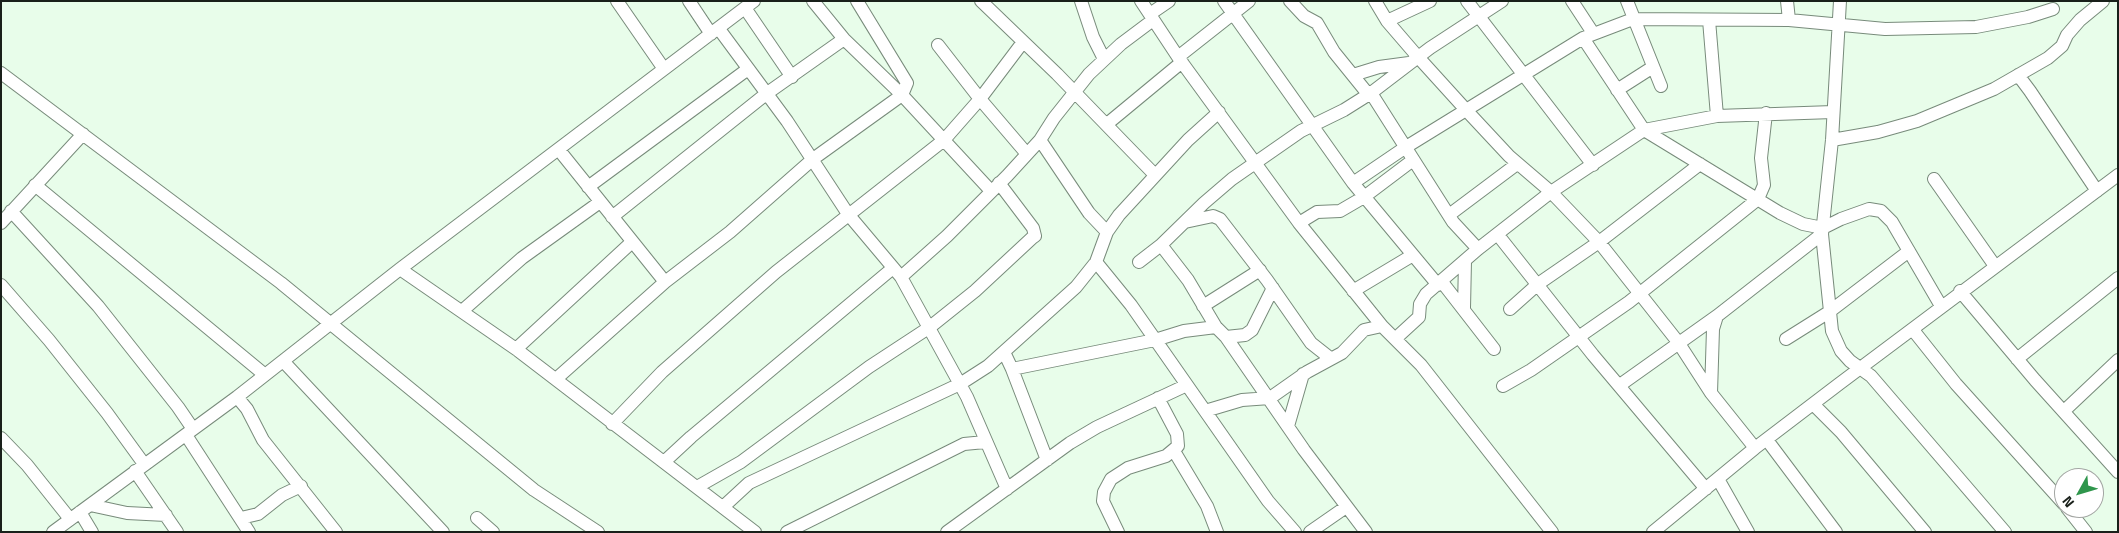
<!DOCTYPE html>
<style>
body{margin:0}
#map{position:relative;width:2119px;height:533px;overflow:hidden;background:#e8fdea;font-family:"Titillium Web",sans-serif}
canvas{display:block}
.frame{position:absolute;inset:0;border:2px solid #19201a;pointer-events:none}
.north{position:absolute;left:2054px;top:468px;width:50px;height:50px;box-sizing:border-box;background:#fff;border:1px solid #a3a6a3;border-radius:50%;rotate:231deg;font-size:14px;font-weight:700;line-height:20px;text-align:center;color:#19201a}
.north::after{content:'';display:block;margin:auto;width:18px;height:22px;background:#2f964c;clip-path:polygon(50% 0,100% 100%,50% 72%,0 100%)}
</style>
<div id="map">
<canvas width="2119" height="533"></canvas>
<div class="frame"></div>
<div class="north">N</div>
</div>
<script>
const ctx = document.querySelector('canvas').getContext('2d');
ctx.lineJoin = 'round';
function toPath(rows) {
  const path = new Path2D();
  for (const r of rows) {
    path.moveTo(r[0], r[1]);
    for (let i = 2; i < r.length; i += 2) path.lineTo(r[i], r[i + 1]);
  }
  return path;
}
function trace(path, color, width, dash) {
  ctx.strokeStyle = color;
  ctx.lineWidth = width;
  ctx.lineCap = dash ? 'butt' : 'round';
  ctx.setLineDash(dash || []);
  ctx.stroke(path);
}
const minor = toPath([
 [617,1,664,69],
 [689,1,711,34],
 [813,1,844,39,902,95,991,191],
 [981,1,1057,74,1155,175],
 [1081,1,1093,37,1104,59],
 [1141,1,1178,57,1299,223,1382,326,1421,365,1552,532],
 [1224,1,1353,183,1438,285],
 [1290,1,1304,16,1317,23,1334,52,1368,94],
 [1375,1,1387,21,1418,57,1467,111,1509,156,1551,192,1599,242,1678,342,1711,393,1755,448],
 [1467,1,1593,165],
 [1572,1,1593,33],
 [1627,1,1661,86],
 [1787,1,1789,20],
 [1840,1,1832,140,1822,234,1832,331,1841,351,1850,361,1871,376,2005,532],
 [745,8,792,77],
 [1150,14,1169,1],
 [1709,20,1717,116],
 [1387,21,1430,1],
 [719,29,787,121,848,214,901,277,967,397,1007,489],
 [1583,38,1644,130,1780,213,1803,224,1823,228,1841,219,1869,209,1881,211,1892,222,1941,306],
 [938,45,980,99,1023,42],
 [1178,57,1249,1],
 [1,73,281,283,534,490,598,532],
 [1353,75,1379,67,1409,63],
 [2018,75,2030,91,2097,191],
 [1617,90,1653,67],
 [1371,93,1453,222,1478,249],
 [1107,124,1182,62],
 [1040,140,1089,213,1107,232],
 [1832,140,1878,132,1917,121,1994,89,2048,58,2062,46,2067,35,2080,20,2103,1],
 [559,150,665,282],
 [1934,179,1995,266],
 [1353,183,1406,147,1583,38,1633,19,1789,20,1885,29,1976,27,2028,17,2053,9],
 [35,185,265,375],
 [588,187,748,69],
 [11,211,98,306,178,407,193,429],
 [1449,215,1517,164],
 [612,217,766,94,844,39],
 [1185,222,1213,216,1220,219,1267,280,1311,343,1330,358],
 [1,223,83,134],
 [1299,223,1317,212,1340,211,1364,197,1413,160],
 [1498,235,1593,355,1706,489],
 [1096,262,1131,305,1268,501,1295,532],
 [1139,262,1161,245],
 [400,269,516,349,755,532],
 [901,277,947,236,1007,176,1040,140,1054,118,1089,74,1121,44,1153,20],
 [1442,282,1494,349],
 [1,285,49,340,107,413,144,464],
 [1353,291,1413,255],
 [1960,291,2035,380,2118,472],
 [1203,306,1260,270],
 [1464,308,1465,261],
 [1510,309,1538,284,1599,242,1700,164],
 [462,311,522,258,600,202],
 [1913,330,1956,384,2064,504],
 [1226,337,1245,335,1252,330,1273,288],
 [1395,339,1419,317,1420,304,1426,294,1478,249,1551,192,1644,130,1717,116,1833,112],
 [1786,339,1829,312,1909,251],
 [516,349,632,242],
 [1004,352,1012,369,1155,340,1184,331,1216,327],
 [2017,359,2118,278],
 [283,361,443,532],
 [1012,369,1047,460],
 [556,379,665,282,730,232,813,159,902,95,907,83,857,1],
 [1620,385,1717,316],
 [1503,386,1531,370,1629,302,1758,199,1764,185,1761,158,1766,113],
 [1711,393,1713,329,1717,316,1822,234],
 [237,397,247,409,263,440,336,532],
 [1813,404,1841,432,1925,532],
 [1205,411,1242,400,1270,398,1307,372,1342,353,1364,330,1382,326],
 [2064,411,2118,360],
 [612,424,662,372,776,272,944,140,980,99,1027,154],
 [1288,426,1303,374],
 [186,435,249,532],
 [1,438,27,465,70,519],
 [1767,440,1836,532],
 [1174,451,1207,506,1217,532],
 [664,462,691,437,893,268],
 [135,471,177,532],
 [1718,479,1748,532],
 [697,487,741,462,869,367,930,327,975,291,1032,238,1035,236,1033,228,999,183],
 [90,505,127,513,166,515],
 [723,507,749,483,960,384,988,366,1076,287,1096,262,1107,232,1119,215,1188,140,1219,112],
 [2067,508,2086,532],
 [80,512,92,532],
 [241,518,258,514,282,495,301,486],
 [477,518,493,532],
 [53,532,237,397,400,269,754,1],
 [787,532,964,444,985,442],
 [947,532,1070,443,1097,427,1187,385],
 [1118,532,1103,501,1104,492,1111,479,1128,468,1166,456,1178,446,1177,434,1158,398],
 [1310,532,1346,507],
 [1366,532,1304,450,1226,337,1216,327,1188,280,1161,245,1204,203,1232,179,1301,131,1344,110,1371,93,1430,48,1502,1],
 [1653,532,1755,448,1839,384,2118,175]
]);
trace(minor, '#788b7b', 14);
trace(minor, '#fff', 12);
</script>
